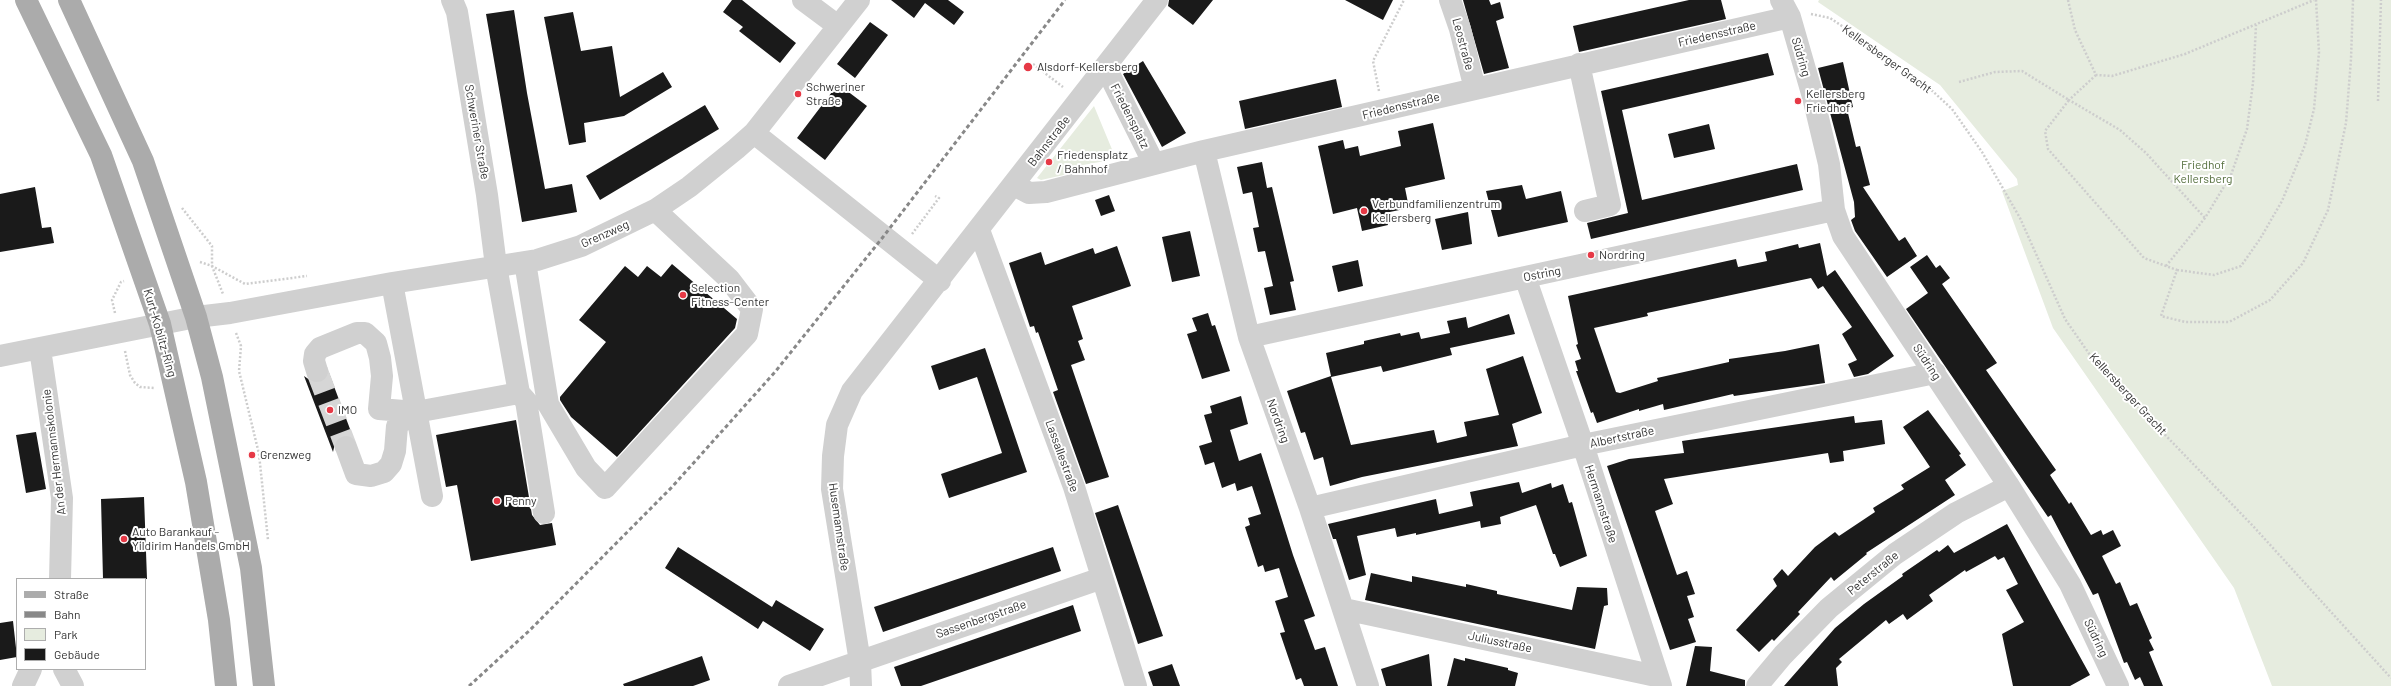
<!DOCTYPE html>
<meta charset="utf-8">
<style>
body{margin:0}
#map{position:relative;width:2391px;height:686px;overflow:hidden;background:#fff;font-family:Barlow,sans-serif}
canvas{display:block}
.legend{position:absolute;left:16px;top:578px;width:130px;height:92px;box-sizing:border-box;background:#fff;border:1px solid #adadad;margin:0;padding:5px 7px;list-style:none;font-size:12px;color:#333}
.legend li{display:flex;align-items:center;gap:8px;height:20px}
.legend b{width:20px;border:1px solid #adadad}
</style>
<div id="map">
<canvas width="2391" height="686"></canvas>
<ul class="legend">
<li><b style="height:5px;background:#ababab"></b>Straße</li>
<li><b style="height:5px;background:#888"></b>Bahn</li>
<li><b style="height:11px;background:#e6ecdf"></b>Park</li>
<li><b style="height:11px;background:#1a1a1a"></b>Gebäude</li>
</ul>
</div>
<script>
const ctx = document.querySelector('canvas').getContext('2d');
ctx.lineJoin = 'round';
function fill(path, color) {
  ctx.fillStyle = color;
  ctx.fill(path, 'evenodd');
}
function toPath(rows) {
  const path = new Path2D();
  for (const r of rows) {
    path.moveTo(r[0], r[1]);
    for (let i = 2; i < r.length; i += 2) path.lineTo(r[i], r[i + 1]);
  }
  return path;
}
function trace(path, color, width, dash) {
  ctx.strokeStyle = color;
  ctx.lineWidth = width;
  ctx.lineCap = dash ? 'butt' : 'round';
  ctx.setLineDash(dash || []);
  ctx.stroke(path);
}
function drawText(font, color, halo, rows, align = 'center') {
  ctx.font = font + ' Barlow,sans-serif';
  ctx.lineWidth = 4;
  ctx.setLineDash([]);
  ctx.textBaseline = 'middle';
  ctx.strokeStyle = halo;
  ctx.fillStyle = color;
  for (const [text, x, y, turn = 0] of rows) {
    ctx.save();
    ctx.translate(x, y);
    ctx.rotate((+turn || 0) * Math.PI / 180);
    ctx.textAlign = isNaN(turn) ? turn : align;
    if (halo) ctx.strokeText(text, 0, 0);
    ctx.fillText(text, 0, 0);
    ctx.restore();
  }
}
fill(toPath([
 [1819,0,2391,0,2391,686,2272,686,2234,588,2053,328,2002,191,2018,185,2017,179,1940,85,1818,2],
 [1094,106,1116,159,1072,167,1073,173,1041,180,1037,178]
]), '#e6ecdf');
fill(toPath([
 [732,0,742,0,796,43,780,63,739,31,743,27,723,12],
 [891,0,948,0,964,12,954,25,925,3,914,18],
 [1169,0,1213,0,1193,25,1168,6],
 [1345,0,1393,0,1383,20],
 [1463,0,1489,0,1491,5,1500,2,1504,18,1496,21,1509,68,1484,74],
 [1689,0,1721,0,1726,19,1579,52,1573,26],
 [514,10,527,93,545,189,572,184,577,212,522,222,486,14],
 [573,12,581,51,612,46,620,97,663,72,672,87,624,116,584,123,586,142,569,145,544,17],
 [870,22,888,35,855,78,837,64],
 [1768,53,1774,75,1622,110,1642,200,1797,164,1803,190,1591,239,1587,223,1628,213,1601,91],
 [1143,61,1186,133,1162,147,1123,74],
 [1843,62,1853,107,1847,109,1856,147,1860,146,1870,185,1863,187,1899,241,1905,237,1917,256,1887,277,1855,231,1851,220,1855,217,1854,202,1818,68],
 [1336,79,1342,107,1245,129,1239,101],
 [838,84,867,106,825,160,797,138],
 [705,105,719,129,600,200,586,176],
 [1433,123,1445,179,1405,188,1409,208,1385,213,1388,225,1362,231,1357,208,1333,214,1318,146,1343,140,1345,149,1358,146,1360,156,1401,146,1398,131],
 [1709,124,1715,149,1674,158,1668,134],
 [1262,162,1267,188,1272,187,1294,281,1290,282,1296,310,1270,315,1264,288,1273,286,1265,251,1258,252,1253,228,1259,227,1252,192,1243,194,1237,167],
 [1522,185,1526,199,1561,191,1568,222,1498,237,1486,191],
 [35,187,42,228,51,227,54,243,0,252,0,194],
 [1109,195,1115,211,1101,216,1095,200],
 [1468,212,1472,244,1442,250,1435,219],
 [1190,231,1200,276,1172,282,1162,237],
 [1820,243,1827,276,1835,270,1894,356,1868,374,1854,377,1848,364,1857,360,1842,334,1852,327,1823,286,1818,289,1811,278,1647,313,1648,316,1594,328,1616,392,1620,393,1658,381,1657,378,1729,362,1729,359,1785,351,1819,344,1825,383,1734,396,1733,394,1664,410,1663,404,1639,411,1639,409,1597,423,1593,412,1591,413,1576,371,1578,371,1575,361,1581,359,1576,345,1578,344,1568,296,1736,259,1738,267,1767,261,1765,252,1798,244,1799,248],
 [1117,246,1131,286,1072,306,1083,339,1078,341,1085,360,1071,365,1109,477,1086,484,1053,392,1058,390,1038,332,1036,333,1034,326,1030,327,1009,263,1041,252,1045,265,1093,248,1095,254],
 [1927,255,1936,268,1940,265,1950,278,1942,284,1997,363,1986,370,2056,470,2050,475,2069,504,2071,502,2091,535,2101,530,2103,535,2113,530,2121,546,2102,556,2116,584,2120,582,2130,606,2137,603,2152,638,2149,640,2154,650,2149,652,2163,686,2144,686,2140,677,2135,680,2127,662,2124,663,2098,593,2093,595,2051,515,2048,517,1906,309,1928,293,1910,267],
 [1358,260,1363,286,1338,292,1332,266],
 [672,264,737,319,735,328,617,457,571,417,560,400,560,397,606,342,579,320,625,266,638,277,647,266,661,277],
 [1208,313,1212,326,1215,325,1230,371,1202,379,1187,334,1197,331,1192,318],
 [1509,314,1515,334,1450,348,1452,355,1383,372,1381,366,1331,377,1351,445,1434,430,1437,443,1467,436,1464,422,1499,415,1486,369,1523,356,1542,413,1512,424,1518,446,1362,477,1330,486,1323,457,1314,460,1305,432,1301,433,1287,391,1331,376,1326,353,1364,344,1364,341,1400,333,1401,336,1419,332,1421,339,1450,333,1447,321,1466,317,1468,328],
 [985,348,1027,472,949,498,941,474,1002,453,977,377,939,390,931,366],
 [329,373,353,437,341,435,336,439,333,452,304,376,314,383,320,383,326,379],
 [1241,396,1248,424,1230,430,1239,461,1261,453,1293,555,1315,616,1304,620,1315,650,1325,647,1338,686,1304,686,1301,678,1296,680,1280,633,1285,632,1275,601,1288,597,1279,568,1265,572,1263,565,1258,567,1245,527,1250,525,1248,518,1261,514,1252,486,1237,491,1235,483,1222,488,1214,462,1205,465,1202,455,1199,446,1212,442,1204,415,1212,413,1210,406],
 [1928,410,1961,454,1959,455,1966,465,1945,480,1955,495,1866,553,1867,554,1834,581,1831,577,1798,612,1800,614,1774,641,1772,639,1759,652,1736,630,1777,586,1773,579,1782,569,1788,576,1815,547,1835,532,1839,536,1875,512,1873,508,1904,489,1901,485,1930,467,1903,427],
 [1854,416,1855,423,1882,420,1885,444,1843,451,1844,461,1830,463,1828,453,1664,479,1673,504,1655,511,1677,575,1687,571,1695,594,1687,596,1694,617,1688,619,1696,642,1670,650,1607,466,1629,459,1684,453,1682,441],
 [516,420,532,515,540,525,552,523,556,545,471,561,457,485,446,487,436,435],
 [36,432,46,489,26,493,16,435],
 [1519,482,1522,493,1551,483,1552,488,1563,484,1569,503,1572,502,1587,556,1560,567,1555,554,1553,554,1536,505,1500,517,1501,524,1481,528,1480,521,1416,535,1416,533,1397,537,1395,528,1357,536,1366,575,1349,580,1336,539,1333,539,1328,524,1436,499,1439,514,1473,506,1470,492],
 [144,497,147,579,103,579,101,499],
 [1118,505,1163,636,1138,644,1095,513],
 [2007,524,2090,675,2070,686,2013,686,2002,634,2024,622,2006,590,2018,584,2004,557,1998,560,1995,556,1966,572,1965,570,1929,595,1933,601,1907,620,1903,614,1889,624,1886,620,1839,659,1842,662,1836,668,1838,686,1784,686,1835,628,1864,604,1903,576,1902,574,1937,550,1939,552,1948,545,1954,553],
 [678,547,772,607,776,600,824,629,810,651,763,621,758,629,665,568],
 [1053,547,1061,571,883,632,874,607],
 [1371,573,1412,582,1412,576,1466,587,1466,584,1497,591,1497,594,1572,610,1577,587,1607,588,1608,605,1604,606,1595,649,1365,600],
 [1073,605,1081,631,921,686,901,686,894,667],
 [13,621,17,657,0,660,0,623],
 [1695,646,1712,647,1710,671,1745,680,1745,686,1686,686],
 [1429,654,1432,686,1386,686,1381,669],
 [702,656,710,680,693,686,624,686,623,684],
 [1454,658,1465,661,1465,658,1508,668,1508,670,1518,673,1515,686,1447,686],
 [1172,664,1180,686,1153,686,1148,672]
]), '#1a1a1a');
trace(toPath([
 [317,371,346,447]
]), '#d6d6d6', 22, [22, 11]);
trace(toPath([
 [2068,0,2075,30,2096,75,2112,76,2185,54,2314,0],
 [1811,14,1830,18,1845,28,1927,86,1952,109,1982,152,2020,218,2065,319,2090,355,2117,385,2253,526,2391,678],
 [1033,64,1063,87],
 [2096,75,2069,100,2120,130,2146,153,2205,218],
 [1959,82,1995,72,2022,71,2069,100,2045,131,2048,149,2144,258,2177,270,2161,316,2185,322,2229,322,2270,300,2303,263,2328,210,2346,123,2351,59,2353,0],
 [1379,91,1373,61,1404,0],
 [2378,101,2381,0],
 [182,208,212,246,212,266,223,294],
 [912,234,939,198,935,196],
 [200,262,212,266,245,284,307,276],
 [2166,266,2205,218,2231,175,2247,129,2253,83,2256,25],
 [2177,270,2214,275,2241,266,2260,239,2282,201,2305,145,2314,109,2319,52,2316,0],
 [115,313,112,300,121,282,124,281],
 [236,333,241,346,239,371,259,454,268,540],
 [125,351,130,375,135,383,140,387,155,388]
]), '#cdcdcd', 2.5, [2, 2]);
trace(toPath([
 [452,0,457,12,487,195,496,266,519,393,526,401,544,513],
 [803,0,838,26],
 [1450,0,1460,29,1475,89],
 [1781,0,1790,17,1813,97,1829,164,1834,210,1843,236,2009,486,2070,584,2118,686],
 [1579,64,1610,205,1585,211],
 [1106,68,1154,164],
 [754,133,940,281],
 [1204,151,1249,337,1310,508,1368,686],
 [1014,185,1029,193,1046,192,1204,151,1790,17],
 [979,230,1074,487,1136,686],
 [525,262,548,404,586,468,605,488,747,334,752,309,729,279,655,210],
 [1525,277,1583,445,1661,686],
 [392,283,432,496],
 [1249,337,1834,210],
 [40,349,62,498,60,579],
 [0,356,196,317,230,313,392,283,537,260,581,246,655,210,689,187,736,149,754,133,859,0],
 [317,371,314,361,315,354,320,348,357,333,365,333,376,343,380,358,382,376,379,409,416,412,403,420,397,426,395,451,391,464,384,472,371,476,356,474,346,447],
 [416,412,519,393],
 [1310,508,1583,445,1935,373],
 [1344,609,1656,676],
 [64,669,73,686],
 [23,686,31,669],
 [789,686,1102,578],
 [861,686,860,662,832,489,833,456,837,425,852,391,1157,0],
 [1757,686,1783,655,1829,608,1895,554,1956,513,2009,486]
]), '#d0d0d0', 22);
trace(toPath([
 [26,0,101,155,160,324,196,482,219,620,226,686],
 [69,0,143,161,196,317,212,377,251,568,264,686]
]), '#ababab', 22);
trace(toPath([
 [469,686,529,631,672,487,775,372,883,237,1065,0]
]), '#888', 3, [4, 3]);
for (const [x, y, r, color] of [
 [1028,67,5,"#e63946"],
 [798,94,4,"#e63946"],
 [1798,101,4,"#e63946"],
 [1049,162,4,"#e63946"],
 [1364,211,4,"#e63946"],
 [1591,255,4,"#e63946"],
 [683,295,4,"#e63946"],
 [330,410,4,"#e63946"],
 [252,455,4,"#e63946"],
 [497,501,4,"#e63946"],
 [124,539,4,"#e63946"]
]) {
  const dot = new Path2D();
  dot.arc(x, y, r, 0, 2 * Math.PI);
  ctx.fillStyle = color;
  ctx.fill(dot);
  trace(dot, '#fff', 1.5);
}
drawText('12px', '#333', '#fff', [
 ["Friedensstraße",1717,34,-13],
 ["Leostraße",1463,44,75],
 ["Südring",1801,57,74],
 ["Kellersberger Gracht",1887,59,36],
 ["Friedensstraße",1401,106,-14],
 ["Friedensplatz",1130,116,63],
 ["Schweriner Straße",477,132,80],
 ["Bahnstraße",1049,141,-52],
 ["Grenzweg",605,234,-24],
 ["Ostring",1542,274,-11],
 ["Kurt-Koblitz-Ring",160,333,74],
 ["Südring",1927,362,56],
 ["Kellersberger Gracht",2128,394,47],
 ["Nordring",1278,421,70],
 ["Albertstraße",1622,437,-12],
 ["An der Hermannskolonie",54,452,-97],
 ["Lassallestraße",1062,456,70],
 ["Hermannstraße",1601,504,72],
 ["Husemannstraße",839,527,82],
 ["Peterstraße",1873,573,-39],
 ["Sassenbergstraße",981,619,-19],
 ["Südring",2096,638,65],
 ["Juliusstraße",1500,642,12]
]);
drawText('12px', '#333', '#fff', [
 ["Alsdorf-Kellersberg",1037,67],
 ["Schweriner",806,87],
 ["Straße",806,101],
 ["Kellersberg",1806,94],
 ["Friedhof",1806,108],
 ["Friedensplatz",1057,155],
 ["/ Bahnhof",1057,169],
 ["Verbundfamilienzentrum",1372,204],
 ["Kellersberg",1372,218],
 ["Nordring",1599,255],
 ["Selection",691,288],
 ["Fitness-Center",691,302],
 ["IMO",338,410],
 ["Grenzweg",260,455],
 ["Penny",505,501],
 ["Auto Barankauf -",132,532],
 ["Yildirim Handels GmbH",132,546]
], 'left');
drawText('12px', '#56703f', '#fff', [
 ["Friedhof",2203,165],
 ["Kellersberg",2203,179]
]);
</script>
